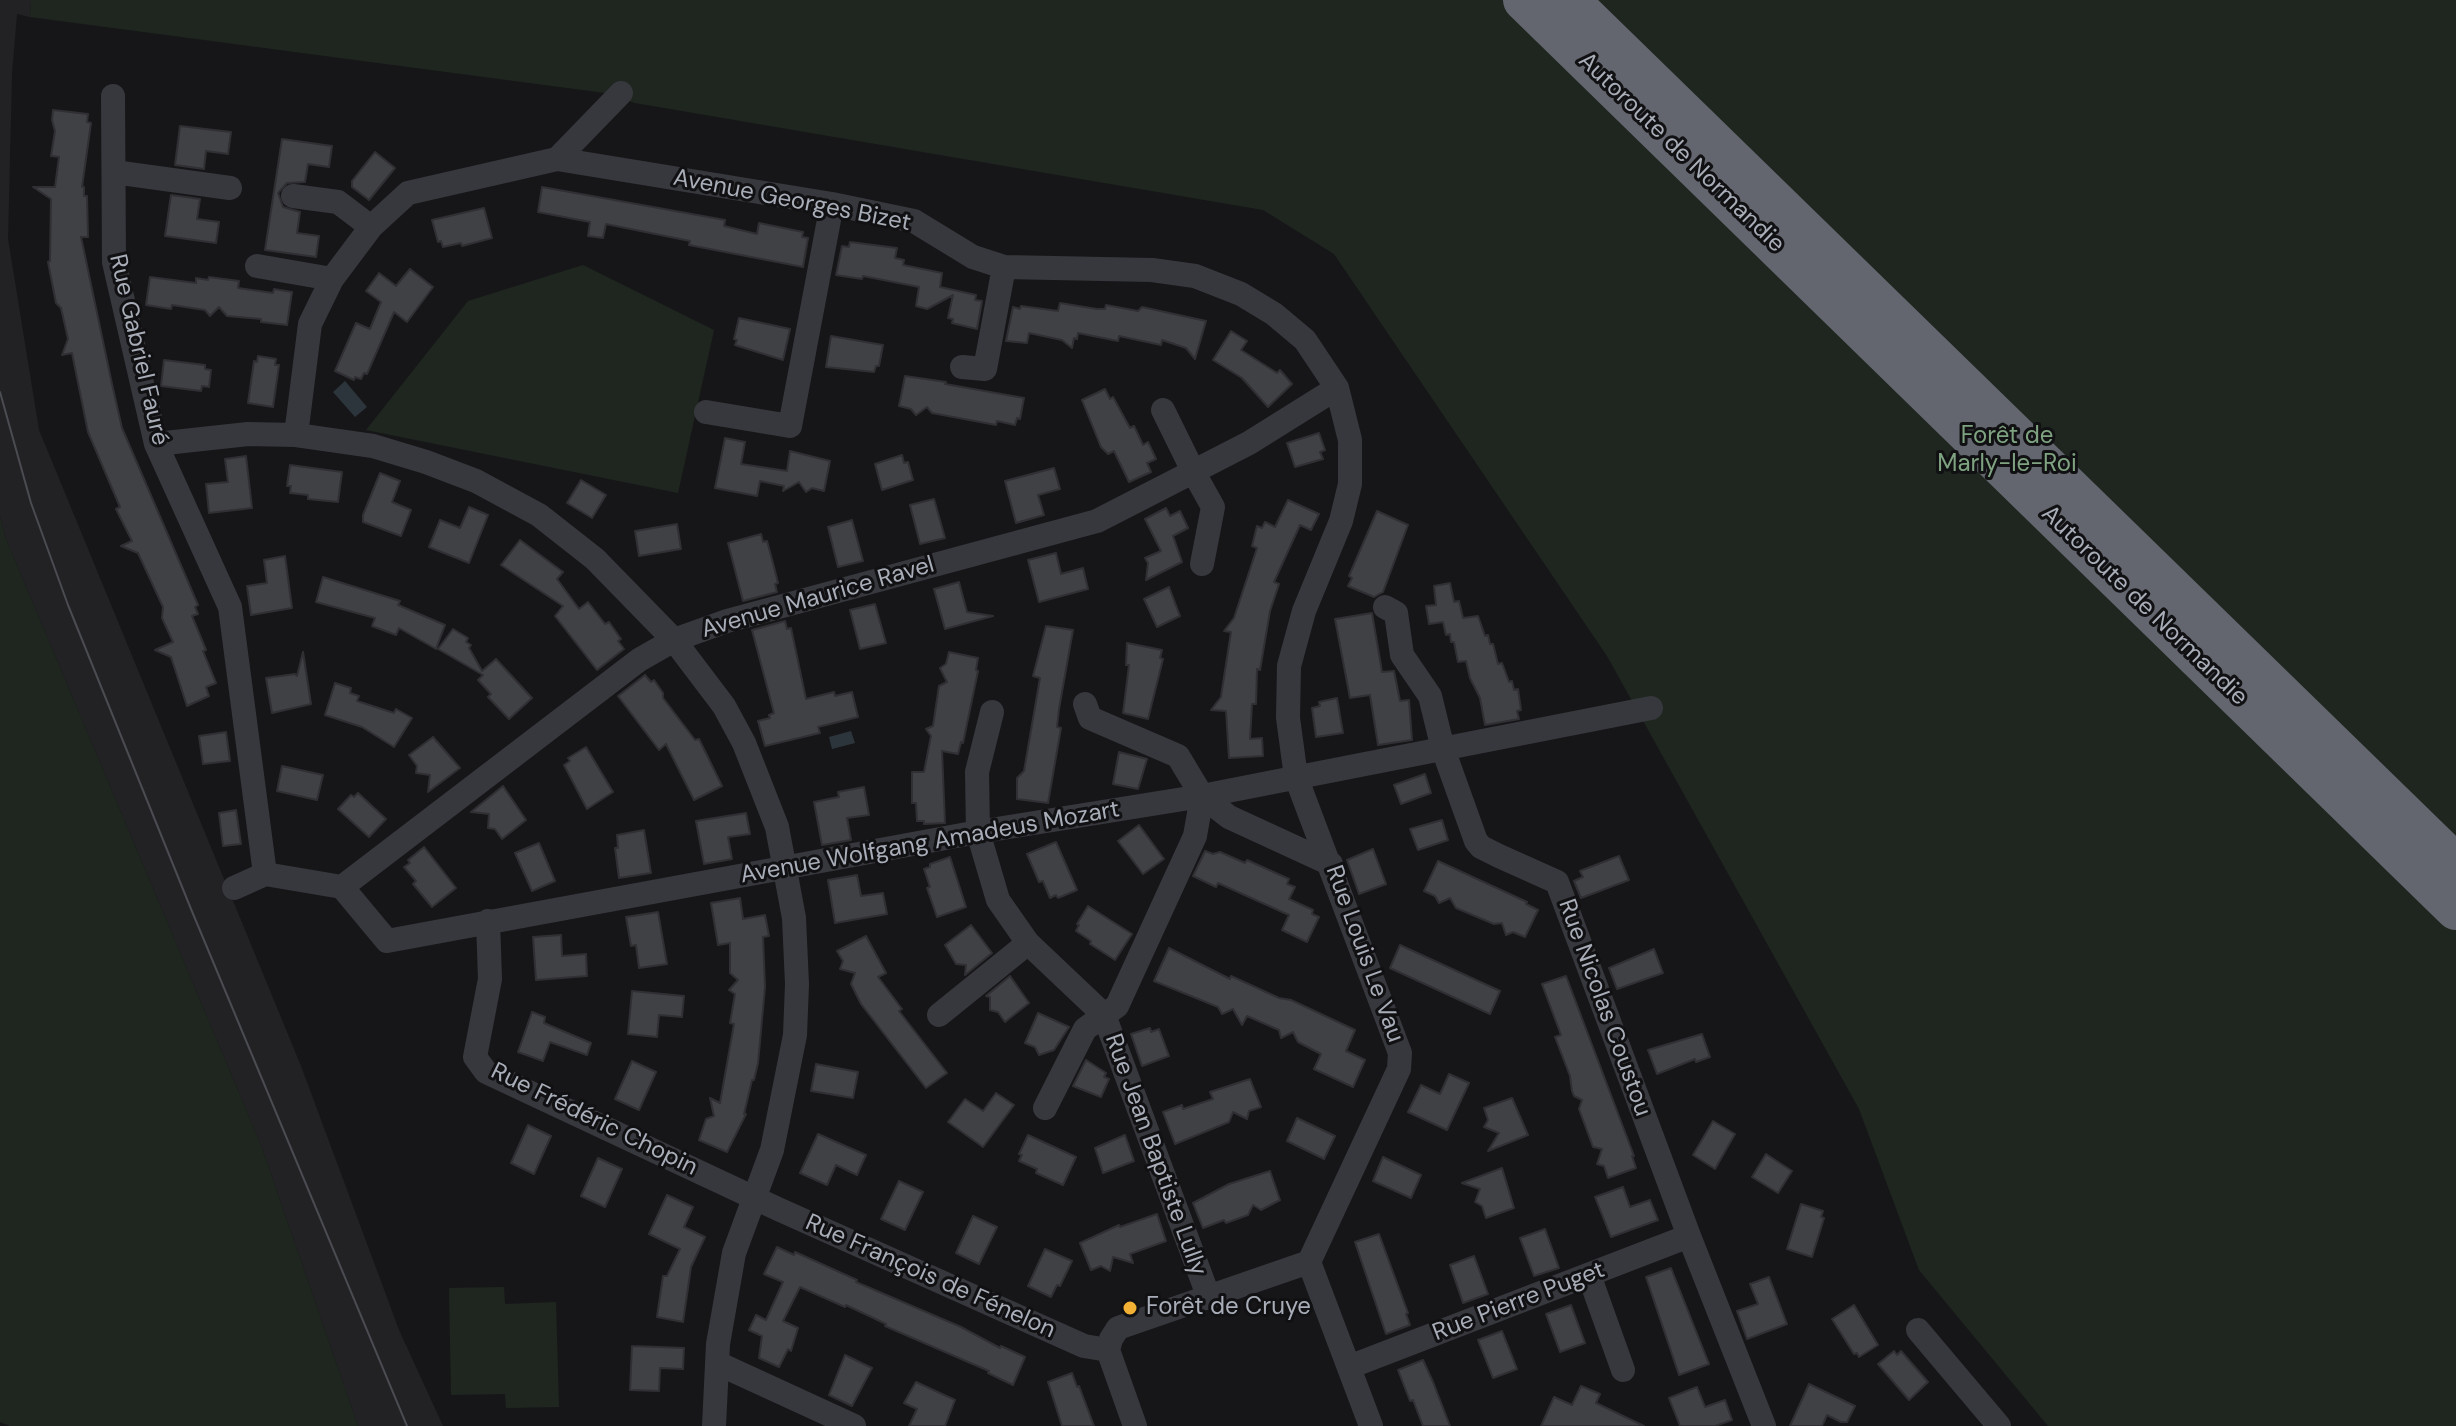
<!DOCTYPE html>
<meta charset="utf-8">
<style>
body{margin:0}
canvas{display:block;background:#161618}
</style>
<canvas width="2456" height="1426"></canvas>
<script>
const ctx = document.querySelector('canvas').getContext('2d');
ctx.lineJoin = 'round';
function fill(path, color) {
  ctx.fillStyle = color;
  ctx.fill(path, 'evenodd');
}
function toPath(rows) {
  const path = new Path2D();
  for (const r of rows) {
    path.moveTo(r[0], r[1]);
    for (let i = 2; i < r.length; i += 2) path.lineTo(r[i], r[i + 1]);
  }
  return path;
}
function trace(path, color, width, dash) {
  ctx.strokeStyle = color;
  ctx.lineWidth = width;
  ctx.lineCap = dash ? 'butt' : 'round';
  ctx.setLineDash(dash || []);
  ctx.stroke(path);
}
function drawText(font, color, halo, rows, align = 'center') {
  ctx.font = font + ' "DM Sans",sans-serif';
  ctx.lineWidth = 6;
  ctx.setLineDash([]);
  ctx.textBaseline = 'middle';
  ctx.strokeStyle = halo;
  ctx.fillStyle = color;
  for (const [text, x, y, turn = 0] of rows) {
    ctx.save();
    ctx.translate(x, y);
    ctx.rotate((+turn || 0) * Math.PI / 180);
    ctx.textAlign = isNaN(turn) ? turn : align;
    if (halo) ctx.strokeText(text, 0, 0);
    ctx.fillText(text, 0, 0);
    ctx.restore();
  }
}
fill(toPath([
 [0,0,31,0,30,17,17,14,12,73,8,239,39,430,301,1066,399,1330,443,1426,358,1426,261,1145,6,539,0,516]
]), '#222225');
fill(toPath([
 [31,0,2456,0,2456,1426,2048,1426,1919,1270,1859,1109,1607,656,1334,254,1263,210,635,103,605,93,30,17],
 [583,265,714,330,678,493,366,430,468,301],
 [0,516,6,539,261,1145,358,1426,10,1426,0,1422],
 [504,1287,505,1304,556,1302,559,1407,506,1408,505,1394,451,1395,449,1288]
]), '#1e261f');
fill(toPath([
 [345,381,367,407,355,417,333,392],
 [851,731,855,743,832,749,829,737]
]), '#2c353c');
const building = toPath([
 [53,110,88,114,87,122,91,123,82,187,84,187,84,196,87,196,88,237,81,237,112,384,122,428,198,605,195,607,198,614,192,616,206,650,203,651,205,656,216,683,206,687,209,696,187,706,171,657,155,650,173,642,162,618,163,607,138,553,121,546,132,541,116,509,120,507,88,432,72,353,62,355,68,339,61,308,56,303,48,262,50,261,51,199,33,187,55,187,59,157,51,156,55,131,52,120,53,110],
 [180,126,231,132,228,154,206,151,204,169,175,165,180,126],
 [282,139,332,146,329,167,308,164,305,182,287,183,278,193,283,207,300,212,297,233,319,236,316,257,265,250,282,139],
 [375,152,395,168,369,200,352,187,352,181,375,152],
 [542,187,725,220,724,226,757,234,759,223,803,232,802,237,808,238,803,267,689,245,690,241,606,224,603,238,588,236,590,222,538,212,542,187],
 [171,195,200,199,197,219,219,222,216,243,165,236,171,195],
 [484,208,492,238,462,246,461,243,443,247,441,241,438,242,432,220,484,208],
 [850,242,897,248,895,258,904,260,903,265,942,273,940,287,976,295,975,300,982,301,977,329,952,323,953,319,948,318,953,295,927,309,916,306,919,287,863,276,862,279,836,275,842,246,849,247,850,242],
 [410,269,433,287,407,322,394,312,367,374,364,373,361,379,355,377,354,380,335,371,356,323,370,329,381,302,366,291,379,273,396,286,410,269],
 [150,277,196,283,196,278,208,280,209,277,239,281,238,288,273,293,274,289,292,292,287,325,261,322,261,319,227,316,219,307,210,316,205,310,172,305,171,309,146,305,150,277],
 [1060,303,1097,309,1105,309,1106,305,1138,311,1142,307,1206,321,1195,359,1186,348,1162,340,1161,345,1119,336,1118,341,1078,333,1077,339,1074,338,1072,348,1062,340,1029,333,1027,343,1006,341,1013,307,1020,309,1021,306,1058,311,1060,303],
 [739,318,790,329,783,360,735,345,737,340,734,339,739,318],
 [1231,331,1247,341,1241,350,1277,373,1280,370,1292,384,1268,407,1242,378,1213,360,1231,331],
 [831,336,883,345,879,366,876,366,874,372,826,367,831,336],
 [258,356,276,359,275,365,279,365,273,407,248,403,254,361,257,362,258,356],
 [164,360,205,365,205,369,211,370,209,387,202,386,201,391,161,386,164,360],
 [905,376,946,382,945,384,1024,398,1020,419,1017,418,1015,425,997,421,996,425,932,413,927,407,916,415,911,409,899,406,905,376],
 [1105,389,1110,399,1113,397,1130,428,1134,426,1143,445,1148,442,1156,459,1147,463,1151,472,1129,482,1114,451,1108,454,1101,447,1082,400,1105,389],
 [1319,433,1325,450,1320,452,1323,459,1295,467,1287,443,1319,433],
 [725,438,745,442,741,464,787,471,790,451,830,461,824,491,812,488,806,492,799,482,783,491,784,486,760,481,757,496,715,488,725,438],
 [902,455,904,463,908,462,913,480,882,490,875,464,902,455],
 [246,456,252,508,209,513,206,484,228,482,225,459,246,456],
 [290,465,342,472,338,502,308,499,308,495,290,493,291,486,287,486,290,465],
 [1054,468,1060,489,1038,495,1044,515,1016,523,1005,481,1054,468],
 [380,473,400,481,392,502,411,510,401,536,363,522,363,515,380,473],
 [581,480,606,495,592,518,567,503,581,480],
 [934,499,945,538,920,544,910,505,934,499],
 [1288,500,1319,514,1311,530,1300,525,1274,582,1279,584,1270,611,1260,670,1257,669,1256,704,1252,704,1250,739,1262,738,1263,756,1229,758,1226,711,1211,710,1221,697,1222,690,1231,632,1224,631,1234,618,1257,548,1252,546,1257,526,1262,528,1265,522,1275,527,1288,500],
 [469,507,488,515,469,563,429,547,440,520,460,528,469,507],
 [1166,508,1170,516,1180,511,1188,528,1173,536,1182,562,1146,580,1148,563,1145,558,1161,551,1145,519,1166,508],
 [1377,511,1408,525,1383,592,1374,597,1348,586,1352,578,1349,576,1377,511],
 [852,520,863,561,838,567,828,527,852,520],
 [677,524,681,549,639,556,635,531,677,524],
 [761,534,763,542,767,541,773,563,778,583,775,584,777,592,743,601,728,543,761,534],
 [520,540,563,572,557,579,579,609,588,602,605,624,609,622,621,639,618,641,624,649,597,670,555,616,563,606,501,565,520,540],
 [1056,553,1061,574,1083,568,1088,589,1039,602,1028,560,1056,553],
 [285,556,292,608,251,615,247,586,267,583,264,560,285,556],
 [323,577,400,601,398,605,445,625,436,649,399,628,396,635,372,626,375,618,316,602,323,577],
 [959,582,967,612,993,616,945,629,934,589,959,582],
 [1450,583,1454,602,1459,601,1463,618,1478,616,1485,636,1488,635,1490,644,1493,644,1498,664,1502,663,1509,682,1512,681,1514,690,1518,689,1521,710,1517,711,1519,719,1485,725,1480,698,1470,678,1466,661,1458,662,1454,642,1451,642,1450,634,1446,635,1443,622,1429,624,1426,606,1436,605,1434,586,1450,583],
 [1169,587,1180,616,1157,627,1144,599,1169,587],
 [875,604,886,643,860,649,850,610,875,604],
 [1372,613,1382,672,1394,671,1400,701,1409,700,1412,740,1378,745,1370,695,1350,698,1335,619,1372,613],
 [785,621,787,629,791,628,806,699,834,692,835,696,852,692,858,717,818,727,820,733,765,746,758,721,770,718,769,715,774,713,752,630,785,621],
 [1046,626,1073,630,1059,709,1057,727,1061,728,1048,803,1017,799,1017,778,1024,771,1040,678,1033,676,1046,626],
 [453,629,468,638,466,642,471,645,469,648,482,671,496,659,532,698,509,719,488,697,491,694,478,680,483,675,438,649,453,629],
 [1127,643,1162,650,1160,658,1163,659,1148,719,1123,713,1129,665,1126,665,1127,643],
 [303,652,311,704,272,713,266,678,295,674,297,676,303,652],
 [949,652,978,658,976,670,978,671,963,743,961,742,958,754,942,751,945,823,924,824,924,821,917,821,916,803,912,803,912,772,924,772,931,736,926,729,933,726,939,686,947,682,940,668,946,664,949,652],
 [645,675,651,682,654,680,663,693,663,698,695,740,699,739,722,786,694,800,666,744,659,750,618,696,645,675],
 [335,683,351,688,350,693,359,696,357,701,394,713,396,709,412,718,394,747,362,727,325,715,335,683],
 [1337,698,1343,733,1316,737,1312,708,1320,706,1319,702,1337,698],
 [226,732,230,761,203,764,199,736,226,732],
 [433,737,460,768,428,792,430,775,416,773,417,766,409,755,433,737],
 [586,747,613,792,587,809,564,765,570,761,568,758,586,747],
 [1119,752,1147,759,1138,789,1113,784,1119,752],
 [282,766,323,775,317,800,277,791,282,766],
 [1425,774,1431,793,1401,804,1394,785,1425,774],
 [503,786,526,820,502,839,495,829,488,828,489,814,471,812,503,786],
 [864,787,869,815,847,818,851,840,822,845,814,802,839,797,838,792,864,787],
 [358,793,386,819,369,837,338,809,351,795,354,797,358,793],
 [236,810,241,844,223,846,219,813,236,810],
 [746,813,750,834,728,837,732,859,704,864,696,821,746,813],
 [1442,820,1448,840,1418,850,1410,829,1442,820],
 [1139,825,1164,859,1143,874,1118,841,1139,825],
 [644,830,651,873,619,878,615,848,618,848,617,835,644,830],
 [1056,842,1077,890,1058,898,1056,895,1050,898,1043,881,1039,882,1027,854,1056,842],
 [539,843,555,881,532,891,515,853,539,843],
 [424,847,456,888,432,907,413,884,416,881,404,867,410,863,408,860,424,847],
 [1373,849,1386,884,1359,894,1347,860,1373,849],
 [1205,851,1213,854,1220,852,1245,863,1247,860,1289,879,1287,884,1295,887,1289,899,1313,910,1312,914,1319,917,1307,942,1282,930,1289,915,1218,883,1216,887,1193,876,1205,851],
 [1619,856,1629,880,1581,898,1574,881,1583,877,1580,871,1619,856],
 [950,857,966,907,937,917,927,888,930,887,924,869,930,867,930,864,950,857],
 [1438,861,1527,902,1526,904,1538,910,1525,937,1513,932,1506,935,1502,923,1494,924,1456,908,1450,898,1439,903,1435,896,1424,891,1438,861],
 [857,875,861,896,883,893,887,914,835,923,828,880,857,875],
 [740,898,743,919,765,915,769,936,763,937,765,987,758,1063,754,1080,752,1080,744,1114,746,1114,727,1152,699,1140,706,1119,714,1116,710,1098,720,1103,734,1024,730,1023,735,994,729,990,738,980,730,973,730,943,718,945,711,903,740,898],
 [1088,906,1132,934,1115,960,1090,944,1091,941,1076,931,1079,925,1077,924,1088,906],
 [658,912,667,964,639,968,636,945,631,946,626,917,658,912],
 [971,925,992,953,965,975,966,965,956,964,945,945,971,925],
 [561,935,562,956,586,954,587,976,536,980,533,937,561,935],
 [866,936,886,973,878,977,902,1009,899,1011,947,1073,926,1088,861,1004,851,984,855,973,840,969,843,961,837,951,866,936],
 [1400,945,1500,991,1490,1014,1390,968,1400,945],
 [1169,948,1230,979,1231,976,1279,998,1291,1000,1355,1030,1346,1051,1365,1060,1353,1087,1314,1069,1321,1054,1298,1042,1293,1032,1281,1038,1279,1030,1247,1016,1242,1025,1233,1009,1222,1014,1218,1007,1154,981,1169,948],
 [1654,949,1663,973,1617,989,1609,968,1654,949],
 [1010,976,1029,1003,1005,1022,998,1012,990,1010,990,997,986,996,1010,976],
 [1566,976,1634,1156,1632,1156,1636,1168,1608,1178,1604,1166,1597,1164,1602,1149,1593,1147,1579,1109,1582,1100,1574,1096,1572,1091,1570,1076,1555,1037,1561,1035,1542,984,1566,976],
 [632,991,684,996,682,1017,659,1015,657,1037,628,1034,632,991],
 [532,1012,545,1017,544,1023,591,1043,587,1055,550,1042,543,1061,518,1052,532,1012],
 [1038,1013,1069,1027,1054,1050,1039,1055,1035,1047,1025,1043,1038,1013],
 [1150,1028,1151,1032,1159,1029,1169,1056,1142,1066,1131,1034,1150,1028],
 [1702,1034,1710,1057,1696,1062,1695,1059,1657,1074,1648,1050,1702,1034],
 [1086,1060,1106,1073,1104,1077,1109,1079,1101,1097,1073,1086,1086,1060],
 [632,1061,656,1072,639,1110,615,1099,632,1061],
 [816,1064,858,1072,853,1098,811,1091,816,1064],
 [1449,1074,1469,1083,1447,1130,1408,1112,1421,1085,1440,1094,1449,1074],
 [1250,1079,1261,1107,1249,1111,1247,1119,1233,1112,1229,1122,1175,1144,1163,1112,1182,1105,1183,1109,1213,1099,1210,1092,1250,1079],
 [996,1093,1014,1105,983,1147,948,1122,965,1099,983,1111,996,1093],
 [1512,1098,1528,1135,1488,1151,1499,1133,1484,1127,1488,1120,1484,1108,1512,1098],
 [1297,1118,1335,1136,1324,1159,1287,1141,1297,1118],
 [1713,1121,1735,1134,1715,1169,1693,1155,1713,1121],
 [528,1125,551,1136,534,1174,511,1163,528,1125],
 [818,1134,866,1155,857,1175,836,1165,827,1185,800,1173,818,1134],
 [1028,1135,1076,1157,1063,1185,1036,1173,1037,1169,1019,1161,1022,1155,1019,1154,1028,1135],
 [1125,1135,1134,1161,1103,1173,1095,1148,1125,1135],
 [1766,1154,1792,1171,1778,1193,1752,1177,1766,1154],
 [1383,1157,1421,1175,1411,1198,1373,1181,1383,1157],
 [598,1158,622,1169,605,1207,581,1196,598,1158],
 [1502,1168,1514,1208,1486,1218,1482,1206,1475,1202,1480,1189,1462,1183,1502,1168],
 [1270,1171,1280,1200,1261,1210,1253,1205,1248,1215,1226,1223,1224,1220,1203,1228,1193,1203,1229,1184,1270,1171],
 [899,1181,923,1192,905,1230,881,1219,899,1181],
 [1623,1187,1630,1207,1650,1200,1658,1220,1611,1237,1595,1197,1623,1187],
 [667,1195,693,1207,684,1227,705,1237,691,1267,683,1322,657,1317,663,1276,667,1276,680,1249,649,1234,667,1195],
 [1801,1204,1823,1211,1821,1217,1824,1218,1812,1257,1787,1249,1801,1204],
 [1157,1214,1166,1241,1130,1254,1133,1263,1113,1257,1110,1271,1101,1266,1091,1270,1080,1243,1119,1225,1120,1227,1157,1214],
 [973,1216,997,1227,979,1264,956,1253,973,1216],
 [1545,1229,1559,1268,1534,1276,1520,1238,1545,1229],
 [1379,1234,1408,1313,1406,1314,1410,1325,1386,1334,1355,1242,1379,1234],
 [777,1247,794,1255,795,1252,857,1280,856,1282,961,1327,1000,1348,1001,1346,1025,1357,1013,1385,988,1373,989,1371,885,1326,886,1324,846,1305,845,1307,800,1287,783,1321,798,1328,791,1351,788,1349,779,1367,759,1358,762,1336,749,1330,756,1315,766,1320,783,1282,764,1274,777,1247],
 [1045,1249,1072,1261,1060,1286,1057,1285,1051,1297,1028,1286,1045,1249],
 [1474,1256,1488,1294,1463,1303,1450,1265,1474,1256],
 [1671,1268,1709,1364,1679,1375,1646,1277,1671,1268],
 [1769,1277,1787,1324,1747,1339,1737,1311,1758,1304,1750,1284,1769,1277],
 [1571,1305,1585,1343,1560,1352,1546,1314,1571,1305],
 [1854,1305,1878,1345,1859,1357,1857,1353,1854,1354,1832,1319,1854,1305],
 [1502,1331,1517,1369,1493,1378,1478,1340,1502,1331],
 [632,1346,684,1348,683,1369,660,1368,659,1391,630,1390,632,1346],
 [1894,1351,1897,1355,1901,1351,1928,1382,1909,1400,1878,1364,1894,1351],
 [845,1355,872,1368,852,1406,829,1395,845,1355],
 [1423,1360,1433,1382,1450,1426,1423,1426,1413,1400,1410,1401,1398,1370,1423,1360],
 [1072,1373,1077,1387,1079,1386,1094,1426,1062,1426,1048,1382,1072,1373],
 [916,1382,955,1400,945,1426,909,1426,917,1409,904,1403,916,1382],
 [1809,1384,1855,1406,1847,1422,1841,1422,1827,1415,1822,1426,1790,1426,1809,1384],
 [1581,1386,1600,1394,1596,1403,1644,1426,1541,1426,1554,1397,1572,1405,1581,1386],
 [1697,1387,1705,1407,1725,1400,1732,1420,1715,1426,1680,1426,1669,1398,1697,1387]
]);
fill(building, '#404145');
trace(building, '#303034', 2);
trace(toPath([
 [113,96,114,262,156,444,230,607,265,874],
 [557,159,621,93],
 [114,172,230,188],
 [293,196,338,202,371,227],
 [257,266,332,279],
 [962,367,985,369,1004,267],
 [1163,410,1194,473,1213,507,1202,564],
 [706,412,790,426,832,204],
 [296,435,310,324,332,279,371,227,408,193,557,159,832,204,914,221,973,257,1004,267,1152,270,1195,276,1241,294,1274,314,1305,340,1337,388,1350,440,1350,484,1341,521,1304,611,1289,666,1288,718,1296,777,1400,1053,1399,1069,1309,1262],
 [156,444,248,434,296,435,373,446,426,462,476,481,539,515,595,559,674,640,724,706,744,743,777,827,794,918,797,984,795,1035,772,1150,734,1253,718,1344,714,1426],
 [1385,607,1396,613,1402,655,1430,696,1443,749,1476,841,1481,847,1499,856,1557,882,1689,1236,1764,1426],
 [1085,704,1090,718,1178,756,1202,796,1229,817,1331,864],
 [992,712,977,772,978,832,998,900,1028,943,1104,1015,1209,1298],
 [342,887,639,660,674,640,727,621,1097,521,1249,443,1337,388],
 [234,888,265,874,342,887,387,941,978,832,1202,796,1651,708],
 [488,921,490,979,475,1057,486,1072,778,1209,1084,1346,1108,1350],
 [939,1015,1028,943],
 [1045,1108,1085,1029,1117,1006,1195,836,1202,796],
 [1589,1275,1623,1370],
 [1918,1330,1999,1426],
 [717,1363,854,1426],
 [1349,1367,1689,1236],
 [1135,1426,1108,1350,1111,1339,1118,1328,1309,1262,1371,1426]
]), '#37383d', 24);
trace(toPath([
 [1524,0,2456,909],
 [1568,0,2456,865]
]), '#63666e', 42);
trace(toPath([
 [0,392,31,503,68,605,191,909,407,1426]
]), '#4a4c52', 2);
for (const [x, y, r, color] of [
 [1130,1308,8,"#f2b134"]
]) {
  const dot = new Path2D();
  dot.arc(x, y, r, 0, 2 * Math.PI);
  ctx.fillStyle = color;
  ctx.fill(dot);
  trace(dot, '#111113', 3);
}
drawText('24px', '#a8adb8', '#111113', [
 ["Autoroute de Normandie",1681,153,44],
 ["Avenue Georges Bizet",792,201,11],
 ["Rue Gabriel Fauré",138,350,77],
 ["Avenue Maurice Ravel",818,598,-16],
 ["Autoroute de Normandie",2144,606,44],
 ["Avenue Wolfgang Amadeus Mozart",930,843,-10],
 ["Rue Louis Le Vau",1364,954,70],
 ["Rue Nicolas Coustou",1604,1008,70],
 ["Rue Frédéric Chopin",594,1120,26],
 ["Rue Jean Baptiste Lully",1155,1155,70],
 ["Rue François de Fénelon",930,1277,24],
 ["Rue Pierre Puget",1519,1302,-21]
]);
drawText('24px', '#7fa381', '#111113', [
 ["Forêt de",2007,437],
 ["Marly-le-Roi",2007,465]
]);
drawText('24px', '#a8adb8', '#111113', [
 ["Forêt de Cruye",1146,1308]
], 'left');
</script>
